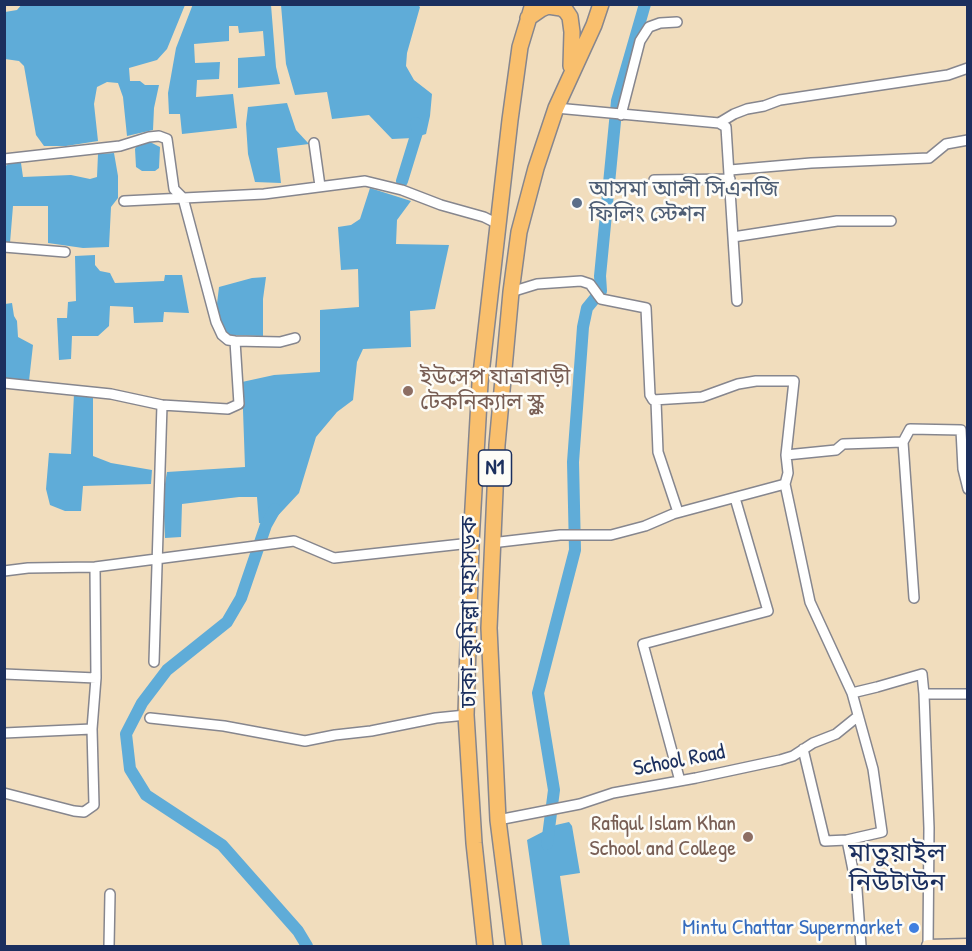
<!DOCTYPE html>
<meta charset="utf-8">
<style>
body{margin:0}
#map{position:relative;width:972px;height:951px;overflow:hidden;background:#f1ddbd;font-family:"Patrick Hand",sans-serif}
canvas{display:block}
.frame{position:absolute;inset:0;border:6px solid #1b2f5e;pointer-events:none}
</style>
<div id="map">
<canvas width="972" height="951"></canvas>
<div class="frame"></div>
</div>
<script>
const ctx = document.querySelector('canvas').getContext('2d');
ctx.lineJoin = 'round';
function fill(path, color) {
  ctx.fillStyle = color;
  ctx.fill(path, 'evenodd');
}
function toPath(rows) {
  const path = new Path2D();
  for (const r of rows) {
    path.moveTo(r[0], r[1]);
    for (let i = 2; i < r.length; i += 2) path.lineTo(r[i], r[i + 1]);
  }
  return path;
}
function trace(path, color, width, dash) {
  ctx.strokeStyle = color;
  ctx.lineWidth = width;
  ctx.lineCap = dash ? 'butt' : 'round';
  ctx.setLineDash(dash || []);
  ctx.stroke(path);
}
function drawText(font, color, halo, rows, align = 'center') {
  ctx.font = font + ' "Patrick Hand","Noto Sans Bengali",sans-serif';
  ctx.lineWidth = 5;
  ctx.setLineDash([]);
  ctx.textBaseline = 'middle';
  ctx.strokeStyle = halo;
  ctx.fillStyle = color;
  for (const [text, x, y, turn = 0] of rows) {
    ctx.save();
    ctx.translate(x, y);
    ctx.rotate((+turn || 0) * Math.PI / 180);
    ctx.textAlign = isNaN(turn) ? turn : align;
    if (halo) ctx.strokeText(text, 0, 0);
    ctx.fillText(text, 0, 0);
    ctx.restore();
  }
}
fill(toPath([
 [22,4,185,5,167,49,157,60,129,68,130,81,140,81,145,85,159,85,154,108,153,130,127,136,123,97,118,83,107,82,97,87,94,104,98,141,66,146,44,146,36,135,24,66,19,61,5,59,5,12,17,10],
 [193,4,271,5,276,67,280,84,238,88,238,58,265,56,263,31,239,33,238,26,229,26,229,41,194,44,195,63,220,62,219,79,197,80,196,97,233,94,237,128,182,134,180,114,169,114,168,93,176,48],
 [417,4,420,7,407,53,406,66,414,80,432,94,430,116,426,134,413,138,392,139,369,115,332,119,327,92,295,95,286,64,281,5],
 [287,103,296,130,309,144,277,148,281,183,255,182,248,154,246,124,248,107],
 [150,142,160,147,159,168,155,171,142,171,136,167,135,149,137,145],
 [114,153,118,176,118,198,111,207,109,247,83,248,48,243,48,206,13,206,10,243,5,243,4,169,8,163,21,163,23,177,71,175,90,179,97,177,98,154],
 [370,188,411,201,397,220,396,244,449,245,435,309,410,311,411,347,363,349,357,362,353,400,337,412,316,437,299,493,271,523,259,523,257,497,239,497,182,504,181,537,165,538,163,495,167,472,245,467,242,382,274,375,320,372,320,310,359,307,358,269,341,270,338,227,351,225,360,219],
 [95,255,95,265,100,271,110,273,115,283,164,281,165,275,182,275,189,313,164,312,163,322,134,323,133,307,110,306,109,326,98,336,72,336,71,359,59,360,57,318,67,318,68,302,76,301,75,256],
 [266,277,263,299,263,336,227,335,221,327,217,304,219,287,252,278],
 [12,303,14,316,17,321,18,337,33,345,29,381,5,380,5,304],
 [74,394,93,398,93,456,111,463,152,470,151,484,83,486,81,511,65,511,50,505,46,489,49,453,71,454],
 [569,822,572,826,580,873,560,876,570,946,542,946,527,840,556,825]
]), '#5facd8');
trace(toPath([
 [402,181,418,129,416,123],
 [275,509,266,525,241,598,227,622,167,670,142,703,126,734,130,769,146,795,222,845,298,931,307,946],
 [547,844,554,790,538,693,575,550,573,462,583,327,587,308,601,291,600,276,617,101,645,4]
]), '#5facd8', 12);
const minor = toPath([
 [556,108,719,123,726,127,737,301],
 [621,115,640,41,649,27,660,23,677,22],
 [719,123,734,114,747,109,764,106,780,100,948,75,968,68],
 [314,143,320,186],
 [4,159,120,146,149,137,159,136,167,139,174,189,183,198,216,322,222,335,228,340,235,341,280,342,295,338],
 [730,170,811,163,929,158,946,144,968,140],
 [654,180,730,179],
 [124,201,264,194,365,181,402,190,441,205,484,217,498,224],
 [733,237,837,221,891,221],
 [4,247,65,252],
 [511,292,537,284,581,281,590,284,601,299,646,308,650,395,653,400,702,397,738,384,756,381,794,381,786,455],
 [4,383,111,394,162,405,228,409,239,404,235,341],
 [656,401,658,452,678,512],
 [903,442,914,598],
 [963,469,968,489],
 [785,484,810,602,852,693,877,687,922,674,924,694,968,694],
 [491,543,560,535,611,535,645,526,673,514,785,484,788,473,786,455,836,450,843,444,903,442,910,429,961,430,963,469,968,469],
 [4,571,28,568,95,567,294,541,334,558,471,543],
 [154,662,162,405],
 [4,674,96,678],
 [852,693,873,769,882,832,847,840,857,890,861,946],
 [924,694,929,828,928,946],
 [150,718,224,726,305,741,335,735,371,731,436,718,466,715],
 [4,733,92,729],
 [803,749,825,841,847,840],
 [680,781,643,644,768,611,735,498],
 [4,793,74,811,84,812,94,805,92,729,96,678,95,567],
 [498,820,580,804,613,793,696,778,780,760,793,756,813,743,836,734,857,717],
 [109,946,110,894]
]);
const secondary = toPath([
 [928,946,968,945]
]);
const trunk = toPath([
 [528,18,541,9,548,6,561,8,566,11,570,17,572,32,571,66],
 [485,946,474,843,466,715,471,543,480,383,510,120,520,47,533,4],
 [514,946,498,820,489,628,497,445,511,292,519,232,536,168,556,108,594,25,601,4]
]);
trace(minor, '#86868e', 12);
trace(secondary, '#86868e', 15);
trace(trunk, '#86868e', 18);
trace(minor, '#fff', 9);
trace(secondary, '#fde5c5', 12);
trace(trunk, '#f9bf6d', 15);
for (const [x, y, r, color] of [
 [577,203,6,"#5c6f8a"],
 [408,391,6,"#8d6e63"],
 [748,837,6,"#8d6e63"],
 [914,928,6,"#3f7fe0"]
]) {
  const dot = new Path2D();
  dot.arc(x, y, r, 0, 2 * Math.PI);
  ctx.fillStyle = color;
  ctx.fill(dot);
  trace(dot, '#fdfcf7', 2);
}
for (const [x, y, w] of [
 [495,468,33]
]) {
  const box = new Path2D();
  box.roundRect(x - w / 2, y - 18, w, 36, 4.5);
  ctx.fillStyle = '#fdfcf7';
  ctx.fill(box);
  trace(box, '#1b2f5e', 1.5);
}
drawText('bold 21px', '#1b2f5e', null, [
 ["N1",495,468]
]);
drawText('22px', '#4e5e75', '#fdfcf7', [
 ["আসমা আলী সিএনজি",589,190],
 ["ফিলিং স্টেশন",589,215]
], 'left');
drawText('22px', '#785e54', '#fdfcf7', [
 ["ইউসেপ যাত্রাবাড়ী",420,378],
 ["টেকনিক্যাল স্কুল",420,403],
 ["Rafiqul Islam Khan",736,824,"right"],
 ["School and College",736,849,"right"]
], 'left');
drawText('22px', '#1b2f5e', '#fdfcf7', [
 ["ঢাকা–কুমিল্লা মহাসড়ক",470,612,-90],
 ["School Road",679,761,-11]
]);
drawText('22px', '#366cbe', '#fdfcf7', [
 ["Mintu Chattar Supermarket",902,928]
], 'right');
drawText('26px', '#1b2f5e', '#fdfcf7', [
 ["মাতুয়াইল",897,854],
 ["নিউটাউন",897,884]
]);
</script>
